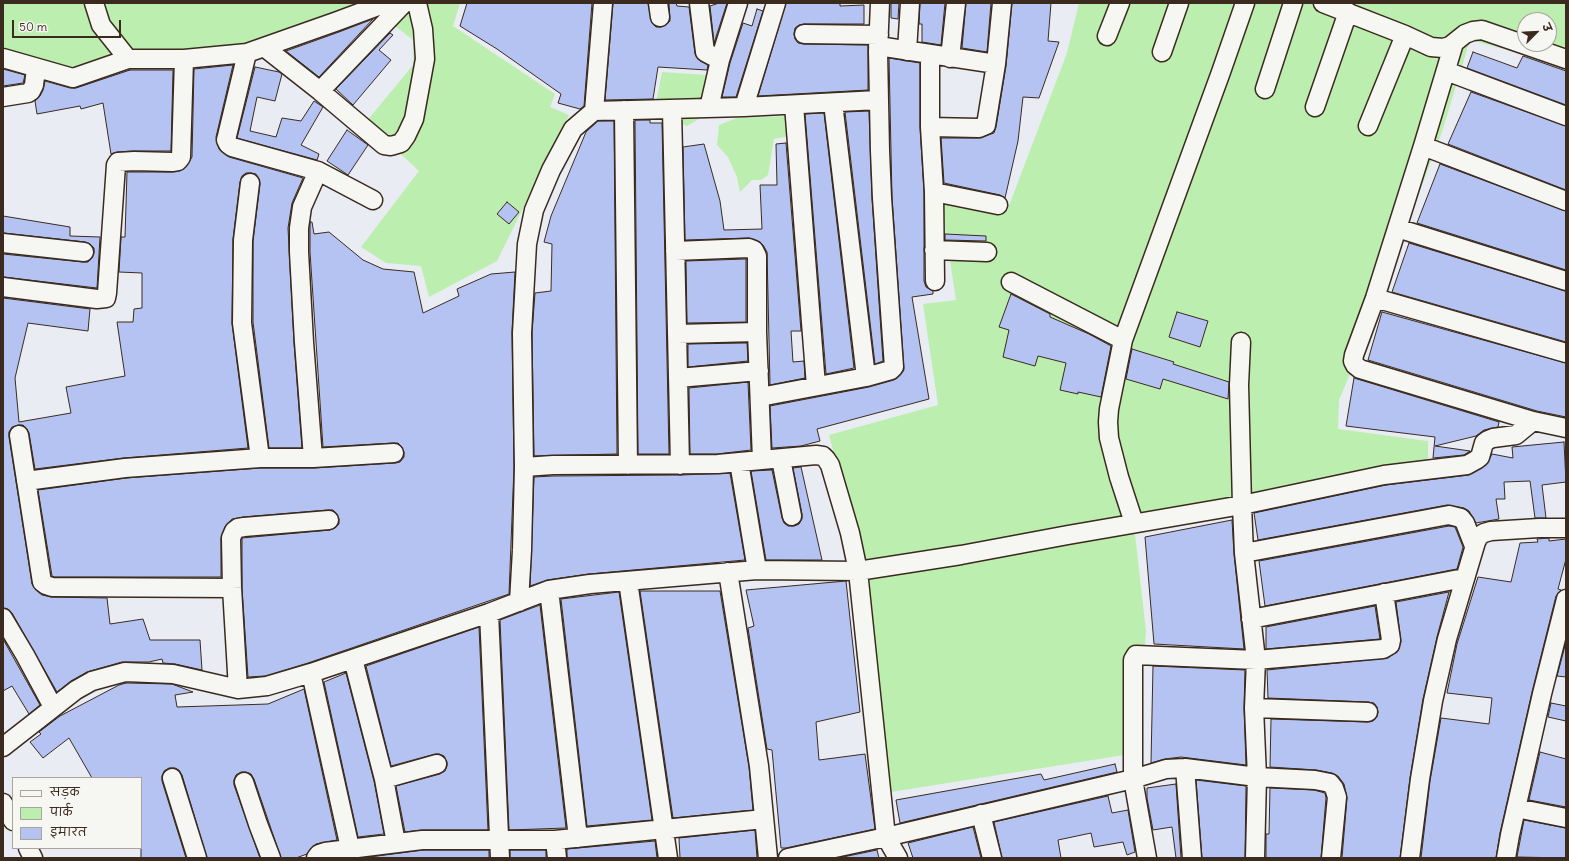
<!DOCTYPE html>
<meta charset="utf-8">
<style>
body{margin:0}
#map{position:relative;width:1569px;height:861px;overflow:hidden;background:#e9ecf2;font-family:Delius,"Playpen Sans Deva",sans-serif}
canvas{display:block}
.frame{position:absolute;inset:0;border:4px solid #3b2a1e;pointer-events:none}
.legend{position:absolute;left:12px;top:777px;width:130px;height:72px;box-sizing:border-box;background:#f6f6f2;border:1px solid #aba49d;margin:0;padding:5px 7px;list-style:none;font-size:12px;color:#3b2a1e}
.legend li{display:flex;align-items:center;gap:8px;height:20px}
.legend b{width:20px;border:1px solid #aba49d}
.north{position:absolute;left:1517px;top:12px;width:40px;height:40px;box-sizing:border-box;background:#f6f6f2;border:1px solid #aba49d;border-radius:50%;rotate:66deg;font-size:11px;font-weight:700;line-height:16px;text-align:center;color:#3b2a1e}
.north::after{content:'';display:block;margin:auto;width:14px;height:18px;background:#3b2a1e;clip-path:polygon(50% 0,100% 100%,50% 72%,0 100%)}
.scale{position:absolute;left:12px;top:20px;width:109px;height:18px;box-sizing:border-box;border:2px solid #3b2a1e;border-top:0;padding-left:5px;font-size:12px;line-height:14px;white-space:nowrap;color:#3b2a1e;-webkit-text-stroke:3px #f6f6f2;paint-order:stroke}
</style>
<div id="map">
<canvas width="1569" height="861"></canvas>
<div class="frame"></div>
<ul class="legend">
<li><b style="height:5px;background:#f6f6f2"></b>सड़क</li>
<li><b style="height:11px;background:#bcefaf"></b>पार्क</li>
<li><b style="height:11px;background:#b5c3f3"></b>इमारत</li>
</ul>
<div class="north">उ</div>
<div class="scale">50 m</div>
</div>
<script>
const ctx = document.querySelector('canvas').getContext('2d');
ctx.lineJoin = 'round';
function fill(path, color) {
  ctx.fillStyle = color;
  ctx.fill(path, 'evenodd');
}
function toPath(rows) {
  const path = new Path2D();
  for (const r of rows) {
    path.moveTo(r[0], r[1]);
    for (let i = 2; i < r.length; i += 2) path.lineTo(r[i], r[i + 1]);
  }
  return path;
}
function trace(path, color, width, dash) {
  ctx.strokeStyle = color;
  ctx.lineWidth = width;
  ctx.lineCap = dash ? 'butt' : 'round';
  ctx.setLineDash(dash || []);
  ctx.stroke(path);
}
fill(toPath([
 [3,3,460,3,453,26,555,94,550,107,569,115,497,261,429,297,421,266,386,263,361,247,419,171,366,122,413,65,413,40,382,16,375,13,250,55,129,64,73,82,3,62],
 [1079,3,1566,3,1566,64,1530,51,1515,52,1470,40,1442,132,1361,348,1339,400,1338,429,1428,441,1428,467,1144,514,1135,534,1146,631,1137,753,891,792,869,584,829,435,938,405,923,304,956,300,941,202,1007,211,1067,53],
 [1525,20,1549,20,1549,44,1525,44],
 [662,72,709,75,704,116,687,126,665,116,656,103],
 [788,116,789,136,774,139,768,175,761,180,752,180,740,192,737,177,728,157,717,145,719,125,737,118]
]), '#bcefaf');
const building = toPath([
 [467,3,592,3,584,106,580,109,558,103,561,94,497,49,460,26,467,3],
 [613,3,648,3,652,23,656,27,661,27,666,25,670,21,669,3,676,3,677,6,689,7,695,54,700,61,708,65,707,70,658,67,653,99,605,100,613,3],
 [719,3,727,3,714,43,710,6,719,3],
 [786,3,840,3,840,6,864,5,864,24,804,24,799,25,795,28,794,34,795,39,798,43,804,44,868,45,868,90,758,96,786,3],
 [891,3,899,3,898,19,891,18,891,3],
 [920,3,945,3,941,45,922,42,922,24,919,24,920,3],
 [966,3,991,3,987,52,962,48,966,3],
 [1012,3,1051,3,1048,41,1059,42,1039,98,1023,97,1018,141,1005,198,1000,195,944,183,941,138,979,138,994,133,996,127,1006,66,1012,3],
 [757,9,763,11,736,97,722,97,730,63,743,23,752,26,757,9],
 [373,19,319,77,286,51,339,32,373,19],
 [390,33,393,35,379,50,391,60,353,105,336,89,390,33],
 [1473,52,1517,68,1523,56,1566,71,1566,105,1467,68,1473,52],
 [889,58,920,63,920,127,924,192,924,281,926,287,933,291,933,294,912,297,929,399,817,429,820,441,801,446,772,448,770,406,869,387,894,380,898,377,904,370,892,197,889,58],
 [233,65,216,137,219,149,229,157,303,178,292,203,288,228,294,343,302,448,269,448,253,322,253,241,260,184,259,179,256,174,251,173,246,173,242,176,240,182,233,239,232,323,248,448,124,458,35,469,29,433,27,429,23,425,18,425,12,427,9,432,9,437,32,584,36,590,42,595,52,597,107,598,110,624,143,619,150,640,200,640,202,670,175,664,163,663,162,659,149,662,122,662,87,672,71,681,57,692,12,613,8,609,3,608,3,298,90,309,88,331,28,323,15,378,19,422,71,413,66,387,125,376,117,322,133,322,134,309,142,308,142,273,119,272,121,237,125,237,127,172,174,172,180,171,186,167,192,157,194,69,233,65],
 [255,67,279,72,282,74,275,101,257,97,250,131,276,137,282,118,301,121,314,101,323,107,301,145,319,154,317,160,237,138,255,67],
 [3,69,25,75,23,83,3,86,3,69],
 [130,70,173,70,171,151,133,151,117,152,111,154,103,103,81,109,80,106,37,114,35,101,40,96,43,90,45,81,70,88,76,88,130,70],
 [1471,92,1566,126,1566,190,1448,144,1471,92],
 [869,111,872,198,883,361,875,364,845,112,869,111],
 [824,113,854,368,826,374,805,114,824,113],
 [635,120,650,120,650,123,662,123,669,454,638,454,635,120],
 [598,121,614,121,617,454,534,456,532,333,535,293,551,291,552,244,544,242,551,216,586,132,598,121],
 [347,130,368,145,348,175,327,161,347,130],
 [786,143,801,331,791,331,793,362,804,361,805,378,770,385,767,252,763,245,758,241,749,238,685,240,683,147,704,144,720,201,724,230,762,229,760,185,777,185,776,144,786,143],
 [1440,164,1566,211,1566,270,1417,223,1440,164],
 [507,202,519,212,509,224,497,214,507,202],
 [3,216,70,227,70,236,100,237,97,288,3,277,3,254,83,262,88,262,92,258,94,253,94,248,90,244,85,242,3,233,3,216],
 [310,222,312,222,314,234,329,232,363,260,383,269,414,272,423,313,459,296,457,289,491,274,515,272,512,332,514,467,509,594,308,663,265,676,248,677,242,588,242,538,330,530,335,528,339,524,339,519,337,514,333,510,328,510,243,517,232,519,225,527,221,538,221,577,54,577,52,576,38,490,126,478,260,468,314,468,395,463,400,462,404,457,404,452,402,447,398,443,394,443,323,447,310,252,310,222],
 [945,234,986,236,986,241,945,240,945,234],
 [1409,243,1566,291,1566,342,1392,292,1409,243],
 [746,259,746,322,687,323,686,261,746,259],
 [1011,294,1050,314,1050,317,1089,334,1111,346,1101,397,1078,392,1078,394,1060,390,1066,363,1038,356,1035,366,1003,357,1009,330,999,327,1011,294],
 [1177,312,1208,321,1200,347,1169,337,1177,312],
 [1382,312,1566,363,1566,417,1537,411,1368,360,1382,312],
 [747,343,748,361,688,367,688,344,747,343],
 [1132,349,1174,362,1173,364,1229,382,1228,399,1163,379,1160,389,1126,379,1132,349],
 [1354,378,1499,422,1498,427,1484,430,1476,436,1435,446,1470,451,1464,455,1433,458,1435,437,1346,426,1354,378],
 [748,382,751,450,717,454,690,454,689,388,748,382],
 [1564,442,1566,482,1542,485,1546,518,1535,518,1530,481,1504,482,1505,499,1496,499,1499,519,1476,523,1469,511,1464,508,1447,505,1258,540,1254,513,1386,485,1469,475,1486,465,1492,454,1513,458,1512,447,1564,442],
 [801,467,822,560,766,560,751,471,772,470,782,518,784,523,788,526,794,526,799,524,802,519,802,514,793,468,801,467],
 [730,473,745,560,589,574,547,580,530,586,534,477,553,476,681,475,730,473],
 [1232,520,1234,554,1244,649,1154,644,1145,537,1232,520],
 [1449,526,1455,527,1463,547,1457,569,1265,606,1259,561,1449,526],
 [1549,538,1549,541,1566,539,1566,559,1558,589,1561,590,1556,596,1532,692,1500,833,1496,858,1421,858,1430,781,1441,718,1489,724,1492,698,1447,693,1457,644,1478,577,1511,582,1520,543,1538,542,1537,539,1549,538],
 [846,581,860,712,816,722,819,760,865,754,875,829,786,848,781,848,772,750,767,749,748,628,754,626,746,590,846,581],
 [640,591,720,591,749,767,753,810,673,818,640,591],
 [619,592,652,820,587,826,561,599,619,592],
 [1449,592,1437,637,1423,699,1410,778,1400,858,1342,858,1347,798,1344,784,1338,776,1332,773,1316,770,1270,767,1271,719,1368,722,1373,721,1377,717,1378,712,1377,707,1374,703,1368,702,1268,698,1267,670,1388,658,1398,651,1401,642,1396,602,1449,592],
 [540,605,566,828,509,830,500,620,540,605],
 [1375,606,1380,639,1266,649,1266,627,1375,606],
 [479,627,488,830,422,830,405,832,396,786,440,774,445,771,447,766,447,762,444,756,439,754,435,754,391,766,366,666,479,627],
 [3,639,40,705,29,714,12,686,3,691,3,639],
 [1566,642,1566,677,1557,676,1566,642],
 [1153,666,1245,670,1244,708,1246,765,1181,757,1165,759,1151,763,1153,666],
 [346,673,374,781,384,834,358,837,324,682,346,673],
 [126,683,172,684,193,692,175,695,177,707,268,704,304,689,337,840,316,844,311,848,307,854,296,858,281,858,254,779,251,774,246,772,241,772,236,775,234,780,234,785,260,858,207,858,182,775,179,770,175,768,169,768,164,771,162,776,162,781,186,858,141,858,141,778,92,778,69,738,43,758,30,742,41,734,39,732,60,716,119,685,126,683],
 [1551,703,1566,706,1566,721,1548,717,1551,703],
 [1540,752,1566,759,1566,807,1529,800,1540,752],
 [1115,764,1117,772,900,823,896,800,1041,774,1044,780,1115,764],
 [1196,780,1246,786,1245,858,1202,858,1196,780],
 [1176,784,1181,858,1176,858,1172,827,1153,830,1147,798,1147,788,1176,784],
 [1270,788,1314,790,1325,793,1326,798,1321,858,1266,858,1266,834,1269,834,1270,788],
 [1108,796,1112,813,1128,810,1135,852,1127,855,1123,842,1094,847,1091,833,1058,840,1061,858,1002,858,994,822,1108,796],
 [1524,820,1566,828,1566,858,1517,857,1524,820],
 [973,827,981,858,913,858,908,843,973,827],
 [755,830,757,858,680,858,679,838,755,830],
 [655,841,657,858,567,858,567,849,655,841],
 [423,850,489,850,489,858,362,858,423,850],
 [510,850,546,850,546,858,510,858,510,850],
 [877,850,879,858,838,858,877,850]
]);
fill(building, '#b5c3f3');
trace(building, '#3b2a1e', 1);
const street = toPath([
 [94,3,101,25,128,59,184,59,247,53,335,22,386,3],
 [658,3,660,17],
 [699,3,705,52,720,60],
 [1323,3,1405,35,1431,47,1443,48,1450,46,1465,34,1473,31,1482,30,1566,59],
 [804,34,879,35],
 [1107,36,1120,3],
 [1454,43,1423,146,1375,298,1354,355,1353,361,1355,365,1360,369,1533,421,1566,428],
 [878,46,996,64],
 [264,47,320,91,384,145,391,146,401,143,406,136,414,119,425,59,423,29,417,3],
 [907,51,910,3],
 [1162,52,1179,3],
 [247,53,227,136,226,140,228,144,232,147,318,171,373,200],
 [930,55,930,127,934,192,935,281],
 [3,58,73,78,128,59],
 [950,58,956,3],
 [1446,71,1566,116],
 [1265,89,1293,3],
 [320,91,404,3],
 [3,97,28,93,31,91,34,85,36,68],
 [833,103,866,377],
 [794,105,816,386],
 [744,107,776,3],
 [1315,107,1348,12],
 [709,108,720,60,738,3],
 [672,109,680,465],
 [624,110,628,465],
 [594,111,744,107,878,100],
 [1368,126,1405,35],
 [930,127,979,128,986,125,996,64,1002,3],
 [1423,146,1566,201],
 [250,183,243,240,242,323,260,458],
 [934,192,998,205],
 [1397,228,1566,281],
 [3,243,84,252],
 [934,250,987,252],
 [675,251,749,248,754,250,757,256,757,332,762,460],
 [1011,282,1123,340],
 [3,287,97,299,106,298,107,293,116,165,118,162,134,161,172,162,178,161,181,157,184,59],
 [1375,298,1566,353],
 [677,334,757,332],
 [1241,342,1239,385,1242,505,1244,553,1256,660,1254,708,1257,777,1255,858],
 [678,378,759,371],
 [760,397,866,377,891,370,894,367,882,198,880,151,878,51,880,3],
 [19,435,41,576,42,582,46,585,52,587,232,588],
 [313,458,304,342,299,252,299,228,302,207,318,171],
 [781,459,792,516],
 [739,462,757,570],
 [524,467,553,465,718,464,816,455,823,456,826,459,830,465,850,533,858,571,886,837,898,858],
 [26,481,125,468,260,458,313,458,394,453],
 [1134,523,1119,477,1109,438,1108,422,1109,409,1123,340,1221,72,1245,3],
 [1244,553,1449,515,1461,518,1465,523,1474,546],
 [728,572,759,766,768,858],
 [628,581,668,858],
 [549,590,578,838],
 [519,602,522,550,524,467,522,333,527,244,534,210,551,170,573,129,594,111,603,3],
 [489,613,500,858],
 [3,618,25,655,53,707],
 [1251,619,1464,578],
 [353,659,384,779,396,843],
 [311,673,350,848],
 [238,689,232,588,231,538,234,531,238,528,244,527,329,520],
 [1254,708,1368,712],
 [3,747,76,690,92,681,125,672,173,674,238,689,267,686,311,673,489,613,549,590,590,584,757,570,858,571,961,555,1068,535,1242,505,1384,475,1467,465,1476,460,1480,457,1484,443,1488,440,1493,438,1516,435,1533,421],
 [1185,768,1192,858],
 [172,778,197,858],
 [384,779,437,764],
 [244,782,258,824,271,858],
 [3,803,13,821],
 [1516,808,1566,818],
 [981,814,992,858],
 [555,840,557,858],
 [28,848,33,858],
 [316,858,319,854,325,852,422,840,555,840,764,819],
 [788,858,886,837,1133,779,1166,769,1185,768,1257,777,1315,780,1330,783,1334,788,1337,797,1331,858],
 [1147,858,1133,779,1133,660,1136,655,1256,660,1383,649,1390,645,1391,640,1384,593],
 [1410,858,1420,779,1433,701,1447,639,1476,542,1479,536,1484,533,1491,531,1539,528,1566,528],
 [1506,858,1510,835,1542,694,1566,599]
]);
trace(street, '#3b2a1e', 21);
trace(street, '#f6f6f2', 18);
</script>
